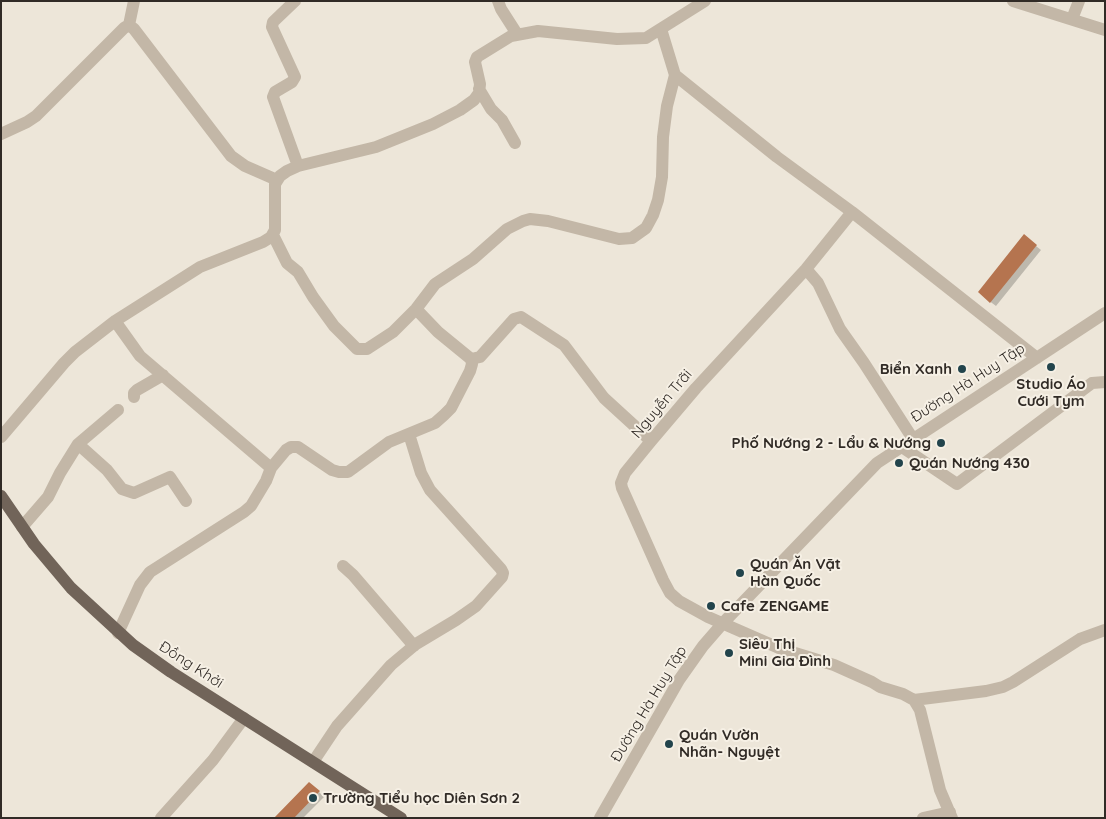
<!DOCTYPE html>
<meta charset="utf-8">
<style>
body{margin:0}
#map{position:relative;width:1106px;height:819px;overflow:hidden;background:#ede6d9;font-family:Quicksand,sans-serif}
canvas{display:block}
.frame{position:absolute;inset:0;border:2px solid #312b26;pointer-events:none}
</style>
<div id="map">
<canvas width="1106" height="819"></canvas>
<div class="frame"></div>
</div>
<script>
const ctx = document.querySelector('canvas').getContext('2d');
ctx.lineJoin = 'round';
function fill(path, color) {
  ctx.fillStyle = color;
  ctx.fill(path, 'evenodd');
}
function toPath(rows) {
  const path = new Path2D();
  for (const r of rows) {
    path.moveTo(r[0], r[1]);
    for (let i = 2; i < r.length; i += 2) path.lineTo(r[i], r[i + 1]);
  }
  return path;
}
function trace(path, color, width, dash) {
  ctx.strokeStyle = color;
  ctx.lineWidth = width;
  ctx.lineCap = dash ? 'butt' : 'round';
  ctx.setLineDash(dash || []);
  ctx.stroke(path);
}
function drawText(font, color, halo, rows, align = 'center') {
  ctx.font = font + ' Quicksand,sans-serif';
  ctx.lineWidth = 4;
  ctx.setLineDash([]);
  ctx.textBaseline = 'middle';
  ctx.strokeStyle = halo;
  ctx.fillStyle = color;
  for (const [text, x, y, turn = 0] of rows) {
    ctx.save();
    ctx.translate(x, y);
    ctx.rotate((+turn || 0) * Math.PI / 180);
    ctx.textAlign = isNaN(turn) ? turn : align;
    if (halo) ctx.strokeText(text, 0, 0);
    ctx.fillText(text, 0, 0);
    ctx.restore();
  }
}
fill(toPath([
 [1036,246,1041,250,996,306,984,297],
 [319,792,324,797,303,818,276,818]
]), '#0003');
fill(toPath([
 [1024,234,1037,245,990,303,978,292],
 [309,782,320,791,294,818,274,818]
]), '#b5744f');
trace(toPath([
 [295,1,273,22,272,27,295,77,292,82,275,92,273,97,298,166],
 [498,1,501,9,517,34],
 [1013,1,1105,30],
 [1072,19,1079,1],
 [129,25,134,1],
 [661,29,675,75,777,157,852,212,1037,358],
 [479,89,491,109,502,120,515,143],
 [1,134,27,122,36,116,124,28,129,25,134,29,231,156,245,166,277,180],
 [852,212,806,269,696,388,651,441,625,473,621,483,622,488,663,580,670,593,679,601,708,617,779,648,834,665,872,682,880,687,903,694,914,700,920,710,940,790,952,818],
 [273,235,287,263,298,272,313,297,334,326,357,349,367,349,393,332,416,309,435,284,473,259,507,229,523,221,530,219,548,221,619,239,632,238,646,228,653,215,658,200,662,177,663,137,667,106,675,75],
 [806,269,818,283,840,329,864,363,913,439],
 [115,321,140,356,271,468],
 [471,359,480,357,514,319,521,317,564,345,604,398,651,441],
 [134,397,134,393,137,390,163,375],
 [1,437,64,363,75,352,115,321,200,267,263,242,271,237,275,230,275,184,280,176,287,171,298,166,376,147,433,124,460,110,474,100,479,93,480,84,475,62,477,57,511,36,538,31,617,39,646,38,705,1],
 [78,444,107,470,122,489,134,493,170,477,186,501],
 [902,447,957,484,1092,383,1105,382],
 [22,527,48,497,60,473,78,444,118,410],
 [343,566,353,575,414,646],
 [118,633,140,585,150,572,244,512,251,506,266,481,271,468,286,450,291,447,298,447,332,470,339,472,348,472,389,442,435,423,444,415,451,408,470,371,472,364,471,359,438,332,416,309],
 [914,700,986,691,1003,687,1013,682,1080,639,1105,630],
 [313,762,337,726,391,665,416,644,456,620,476,606,502,577,503,573,501,569,430,490,421,473,409,434],
 [161,818,213,760,244,718],
 [600,818,679,680,703,646,723,623,877,463,1105,313],
 [923,818,950,812]
]), '#c3b7a7', 12);
trace(toPath([
 [1,496,34,544,71,588,133,645,171,672,401,818]
]), '#716459', 12);
for (const [x, y, r, color] of [
 [1051,367,5,"#22444c"],
 [962,369,5,"#22444c"],
 [941,443,5,"#22444c"],
 [899,463,5,"#22444c"],
 [740,573,5,"#22444c"],
 [711,606,5,"#22444c"],
 [729,653,5,"#22444c"],
 [669,744,5,"#22444c"],
 [313,798,5,"#22444c"]
]) {
  const dot = new Path2D();
  dot.arc(x, y, r, 0, 2 * Math.PI);
  ctx.fillStyle = color;
  ctx.fill(dot);
  trace(dot, '#f6f0e5', 2);
}
drawText('bold 15px', '#312b26', '#f6f0e5', [
 ["Biển Xanh",952,369,"right"],
 ["Studio Áo",1051,384,"center"],
 ["Cưới Tym",1051,401,"center"],
 ["Phố Nướng 2 - Lẩu & Nướng",931,443,"right"],
 ["Quán Nướng 430",909,463],
 ["Quán Ăn Vặt",750,564],
 ["Hàn Quốc",750,581],
 ["Cafe ZENGAME",721,606],
 ["Siêu Thị",739,644],
 ["Mini Gia Đình",739,661],
 ["Quán Vườn",679,735],
 ["Nhãn- Nguyệt",679,752],
 ["Trường Tiểu học Diên Sơn 2",323,798]
], 'left');
drawText('15px', '#312b26', '#f6f0e5', [
 ["Đường Hà Huy Tập",968,383,-33],
 ["Nguyễn Trãi",662,404,-50],
 ["Đồng Khởi",191,665,33],
 ["Đường Hà Huy Tập",649,704,-59]
]);
</script>
